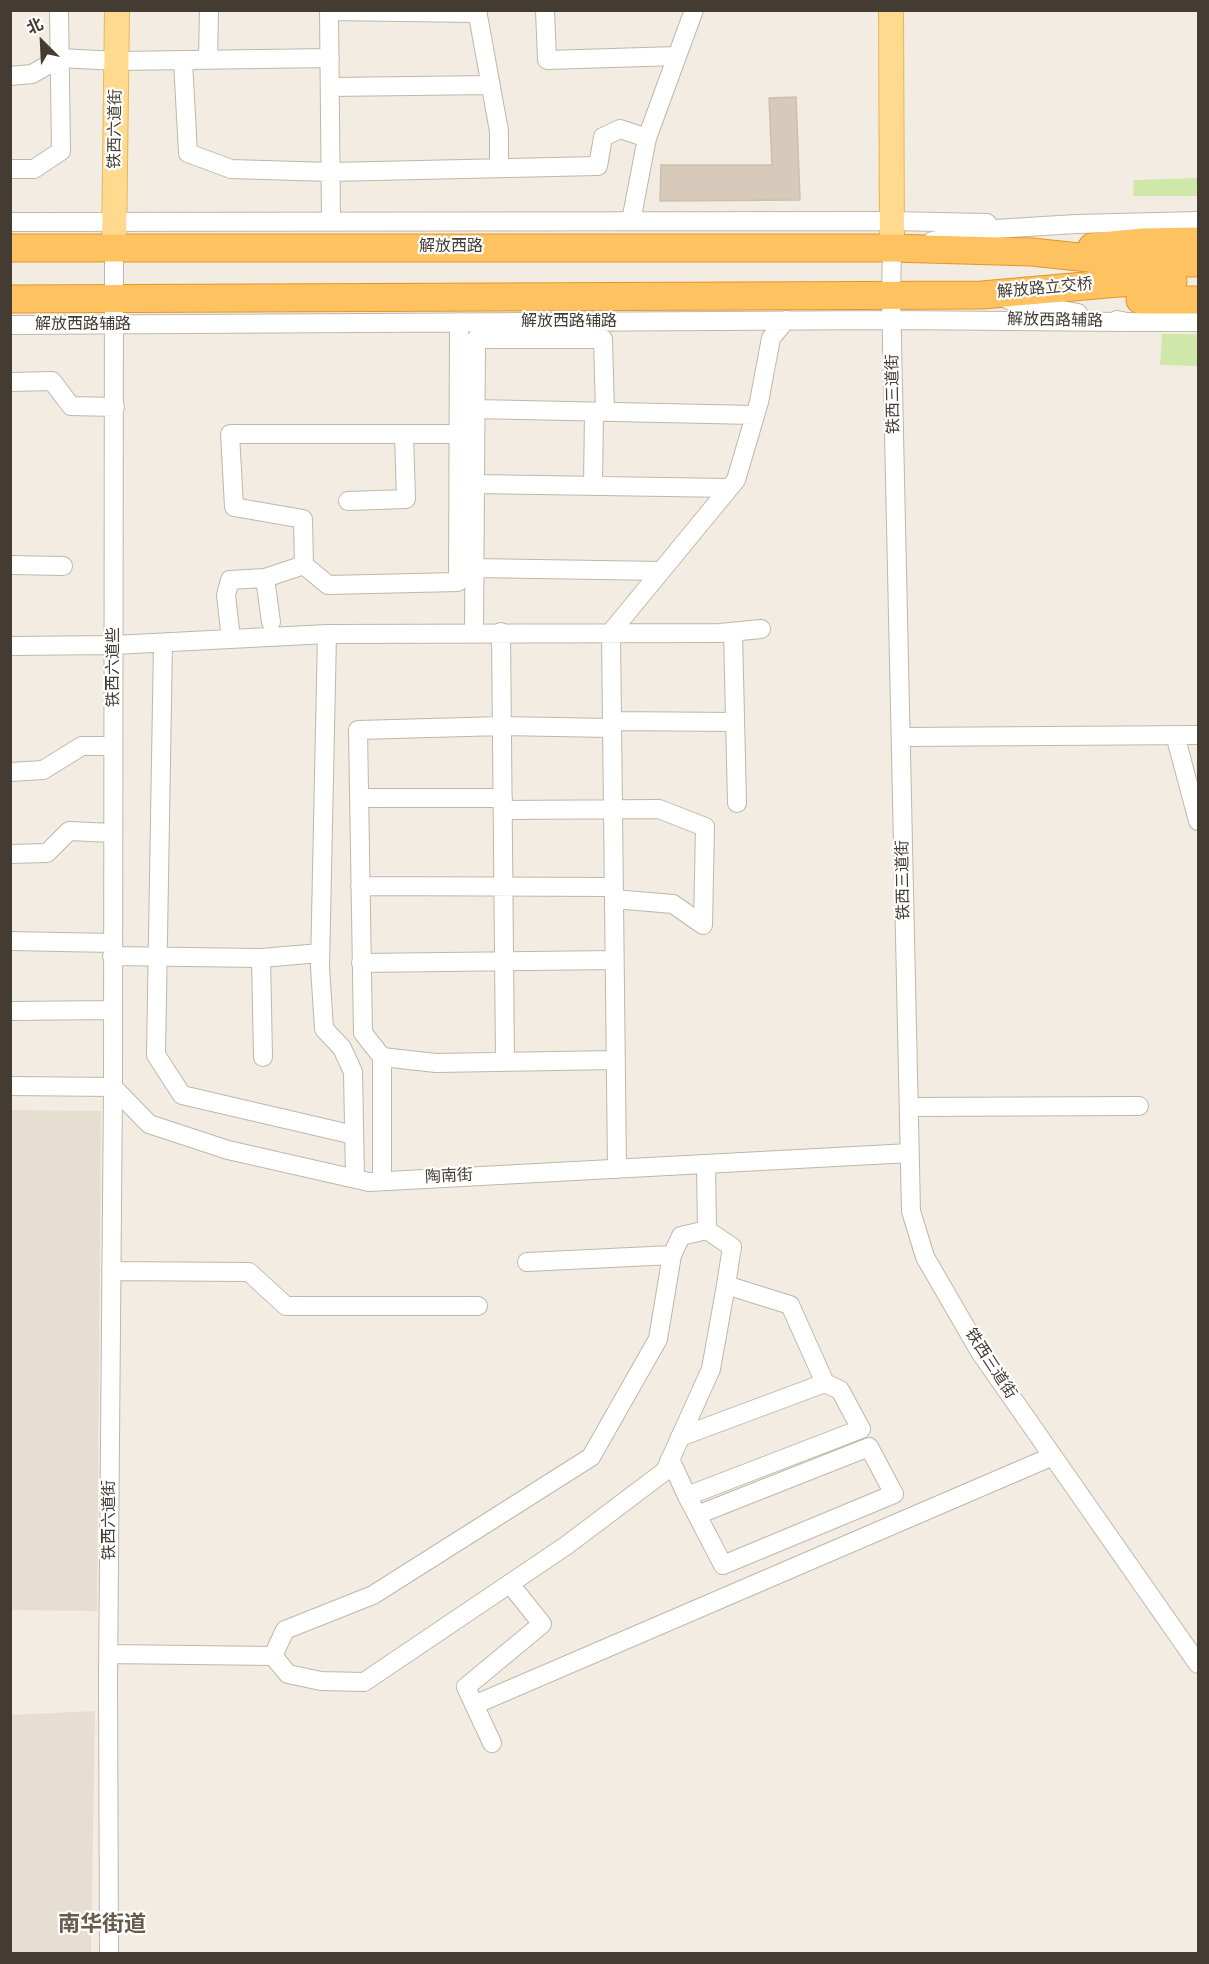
<!DOCTYPE html>
<meta charset="utf-8">
<style>
body{margin:0}
#map{position:relative;width:1209px;height:1964px;overflow:hidden;background:#f2ece2;font-family:"Titillium Web","Noto Sans SC",sans-serif}
canvas{display:block}
.frame{position:absolute;inset:0;border:12px solid #443c33;pointer-events:none}
.north{position:absolute;left:12px;top:12px;width:60px;height:60px;-webkit-text-stroke:4px #fff;paint-order:stroke;rotate:336deg;font-size:16px;font-weight:700;line-height:24px;text-align:center;color:#443c33}
.north::after{content:'';display:block;margin:auto;width:21px;height:27px;background:#443c33;clip-path:polygon(50% 0,100% 100%,50% 72%,0 100%)}
</style>
<div id="map">
<canvas width="1209" height="1964"></canvas>
<div class="frame"></div>
<div class="north">北</div>
</div>
<script>
const ctx = document.querySelector('canvas').getContext('2d');
ctx.lineJoin = 'round';
function fill(path, color) {
  ctx.fillStyle = color;
  ctx.fill(path, 'evenodd');
}
function toPath(rows) {
  const path = new Path2D();
  for (const r of rows) {
    path.moveTo(r[0], r[1]);
    for (let i = 2; i < r.length; i += 2) path.lineTo(r[i], r[i + 1]);
  }
  return path;
}
function trace(path, color, width, dash) {
  ctx.strokeStyle = color;
  ctx.lineWidth = width;
  ctx.lineCap = dash ? 'butt' : 'round';
  ctx.setLineDash(dash || []);
  ctx.stroke(path);
}
function drawText(font, color, halo, rows, align = 'center') {
  ctx.font = font + ' "Titillium Web","Noto Sans SC",sans-serif';
  ctx.lineWidth = 4.5;
  ctx.setLineDash([]);
  ctx.textBaseline = 'middle';
  ctx.strokeStyle = halo;
  ctx.fillStyle = color;
  for (const [text, x, y, turn = 0] of rows) {
    ctx.save();
    ctx.translate(x, y);
    ctx.rotate((+turn || 0) * Math.PI / 180);
    ctx.textAlign = isNaN(turn) ? turn : align;
    if (halo) ctx.strokeText(text, 0, 0);
    ctx.fillText(text, 0, 0);
    ctx.restore();
  }
}
fill(toPath([
 [11,1110,101,1111,97,1611,11,1610],
 [95,1711,91,1953,11,1953,11,1715]
]), '#e6ded0');
fill(toPath([
 [1198,178,1198,196,1133,196,1134,180],
 [1162,334,1198,334,1198,366,1160,365]
]), '#cfe8a9');
const building = toPath([
 [796,97,800,200,660,201,661,165,772,165,769,98,796,97]
]);
fill(building, '#d7caba');
trace(building, '#cfbfab', 1.5);
const minor = toPath([
 [209,10,208,59,183,61,188,153,231,169,330,172,598,166,603,137,620,129,647,138],
 [329,10,331,221],
 [477,10,499,131,499,167],
 [545,10,547,60,677,56],
 [329,11,478,13],
 [10,76,32,74,60,58,117,61,330,58],
 [330,87,491,85],
 [10,169,34,169,61,151,59,10],
 [631,221,647,138,694,10],
 [10,222,892,221,987,223],
 [932,241,995,229,1076,224,1198,221],
 [901,246,892,248,891,296,911,1211,925,1257,980,1352,1198,1664],
 [1008,300,1078,313],
 [1117,320,1127,322,1198,322],
 [10,325,892,320,1127,322],
 [10,382,52,381,71,406,115,407],
 [475,409,755,415],
 [459,434,230,434,234,507,303,519,304,565,328,585,458,582,459,322],
 [475,484,729,488],
 [593,486,594,412],
 [348,501,406,499,404,434],
 [10,565,63,566],
 [474,568,661,571],
 [265,578,271,622],
 [501,632,505,1061],
 [733,632,737,803],
 [474,633,476,339,603,339,605,412],
 [327,634,320,967,324,1029,342,1048,353,1072,355,1178],
 [231,639,226,595,230,580,265,578,304,565],
 [163,643,156,1055,182,1095,354,1135],
 [10,646,114,645,327,634,720,633,761,629],
 [611,721,735,722],
 [1175,735,1198,821],
 [901,737,1198,735],
 [10,772,43,770,82,746,113,746],
 [359,798,503,798],
 [503,810,659,809,705,827,703,925],
 [10,854,47,853,69,831,113,833],
 [360,886,613,887],
 [614,899,673,904,703,925],
 [10,941,112,943],
 [112,956,261,958],
 [361,963,614,960],
 [10,1011,112,1010],
 [263,1057,261,958,320,953],
 [382,1057,436,1063,616,1060],
 [10,1086,113,1087,149,1124,228,1150,369,1182,910,1153],
 [909,1107,1139,1106],
 [706,1164,707,1230],
 [617,1169,611,632,736,480,759,402,771,338,786,320],
 [382,1181,382,1057,363,1033,358,730,502,726,611,728],
 [707,1230,732,1247,726,1285,711,1369,665,1471,567,1545,364,1682,321,1681,288,1674,273,1656,285,1630,373,1595,591,1457,658,1339,672,1255,681,1236,707,1230],
 [527,1262,672,1255],
 [111,1271,249,1272,286,1306,478,1306],
 [680,1437,825,1383],
 [670,1459,687,1496,697,1515,723,1565,894,1494,869,1447,697,1515],
 [687,1496,861,1429,840,1390,825,1383,790,1305,726,1285],
 [109,1654,273,1656],
 [474,1705,1053,1456],
 [492,1743,466,1687,542,1624,510,1584],
 [109,1954,108,1679,113,1087,114,247]
]);
const major = toPath([
 [891,10,892,248],
 [114,247,117,10]
]);
const highway = toPath([
 [1092,247,1143,242,1198,241],
 [10,248,892,248,1032,252,1135,263,1198,263],
 [10,299,982,295,1119,283,1173,281],
 [1140,300,1198,300]
]);
trace(minor, '#c0b7a8', 20);
trace(major, '#e7b65b', 26);
trace(highway, '#e2962c', 29);
trace(minor, '#fff', 18);
trace(major, '#ffd98e', 24);
trace(highway, '#ffc260', 27);
drawText('16px', '#443c33', '#fff', [
 ["铁西六道街",116,129,-89],
 ["解放西路",451,247],
 ["解放路立交桥",1045,289,-5],
 ["解放西路辅路",1055,321,1],
 ["解放西路辅路",569,322],
 ["解放西路辅路",83,325],
 ["铁西三道街",894,394,-91],
 ["铁西六道些",114,667,-90],
 ["铁西三道街",904,880,-91],
 ["陶南街",449,1177,-3],
 ["铁西三道街",990,1364,57],
 ["铁西六道街",110,1520,-90]
]);
drawText('bold 22px', '#675a4a', '#fff', [
 ["南华街道",102,1926]
]);
</script>
